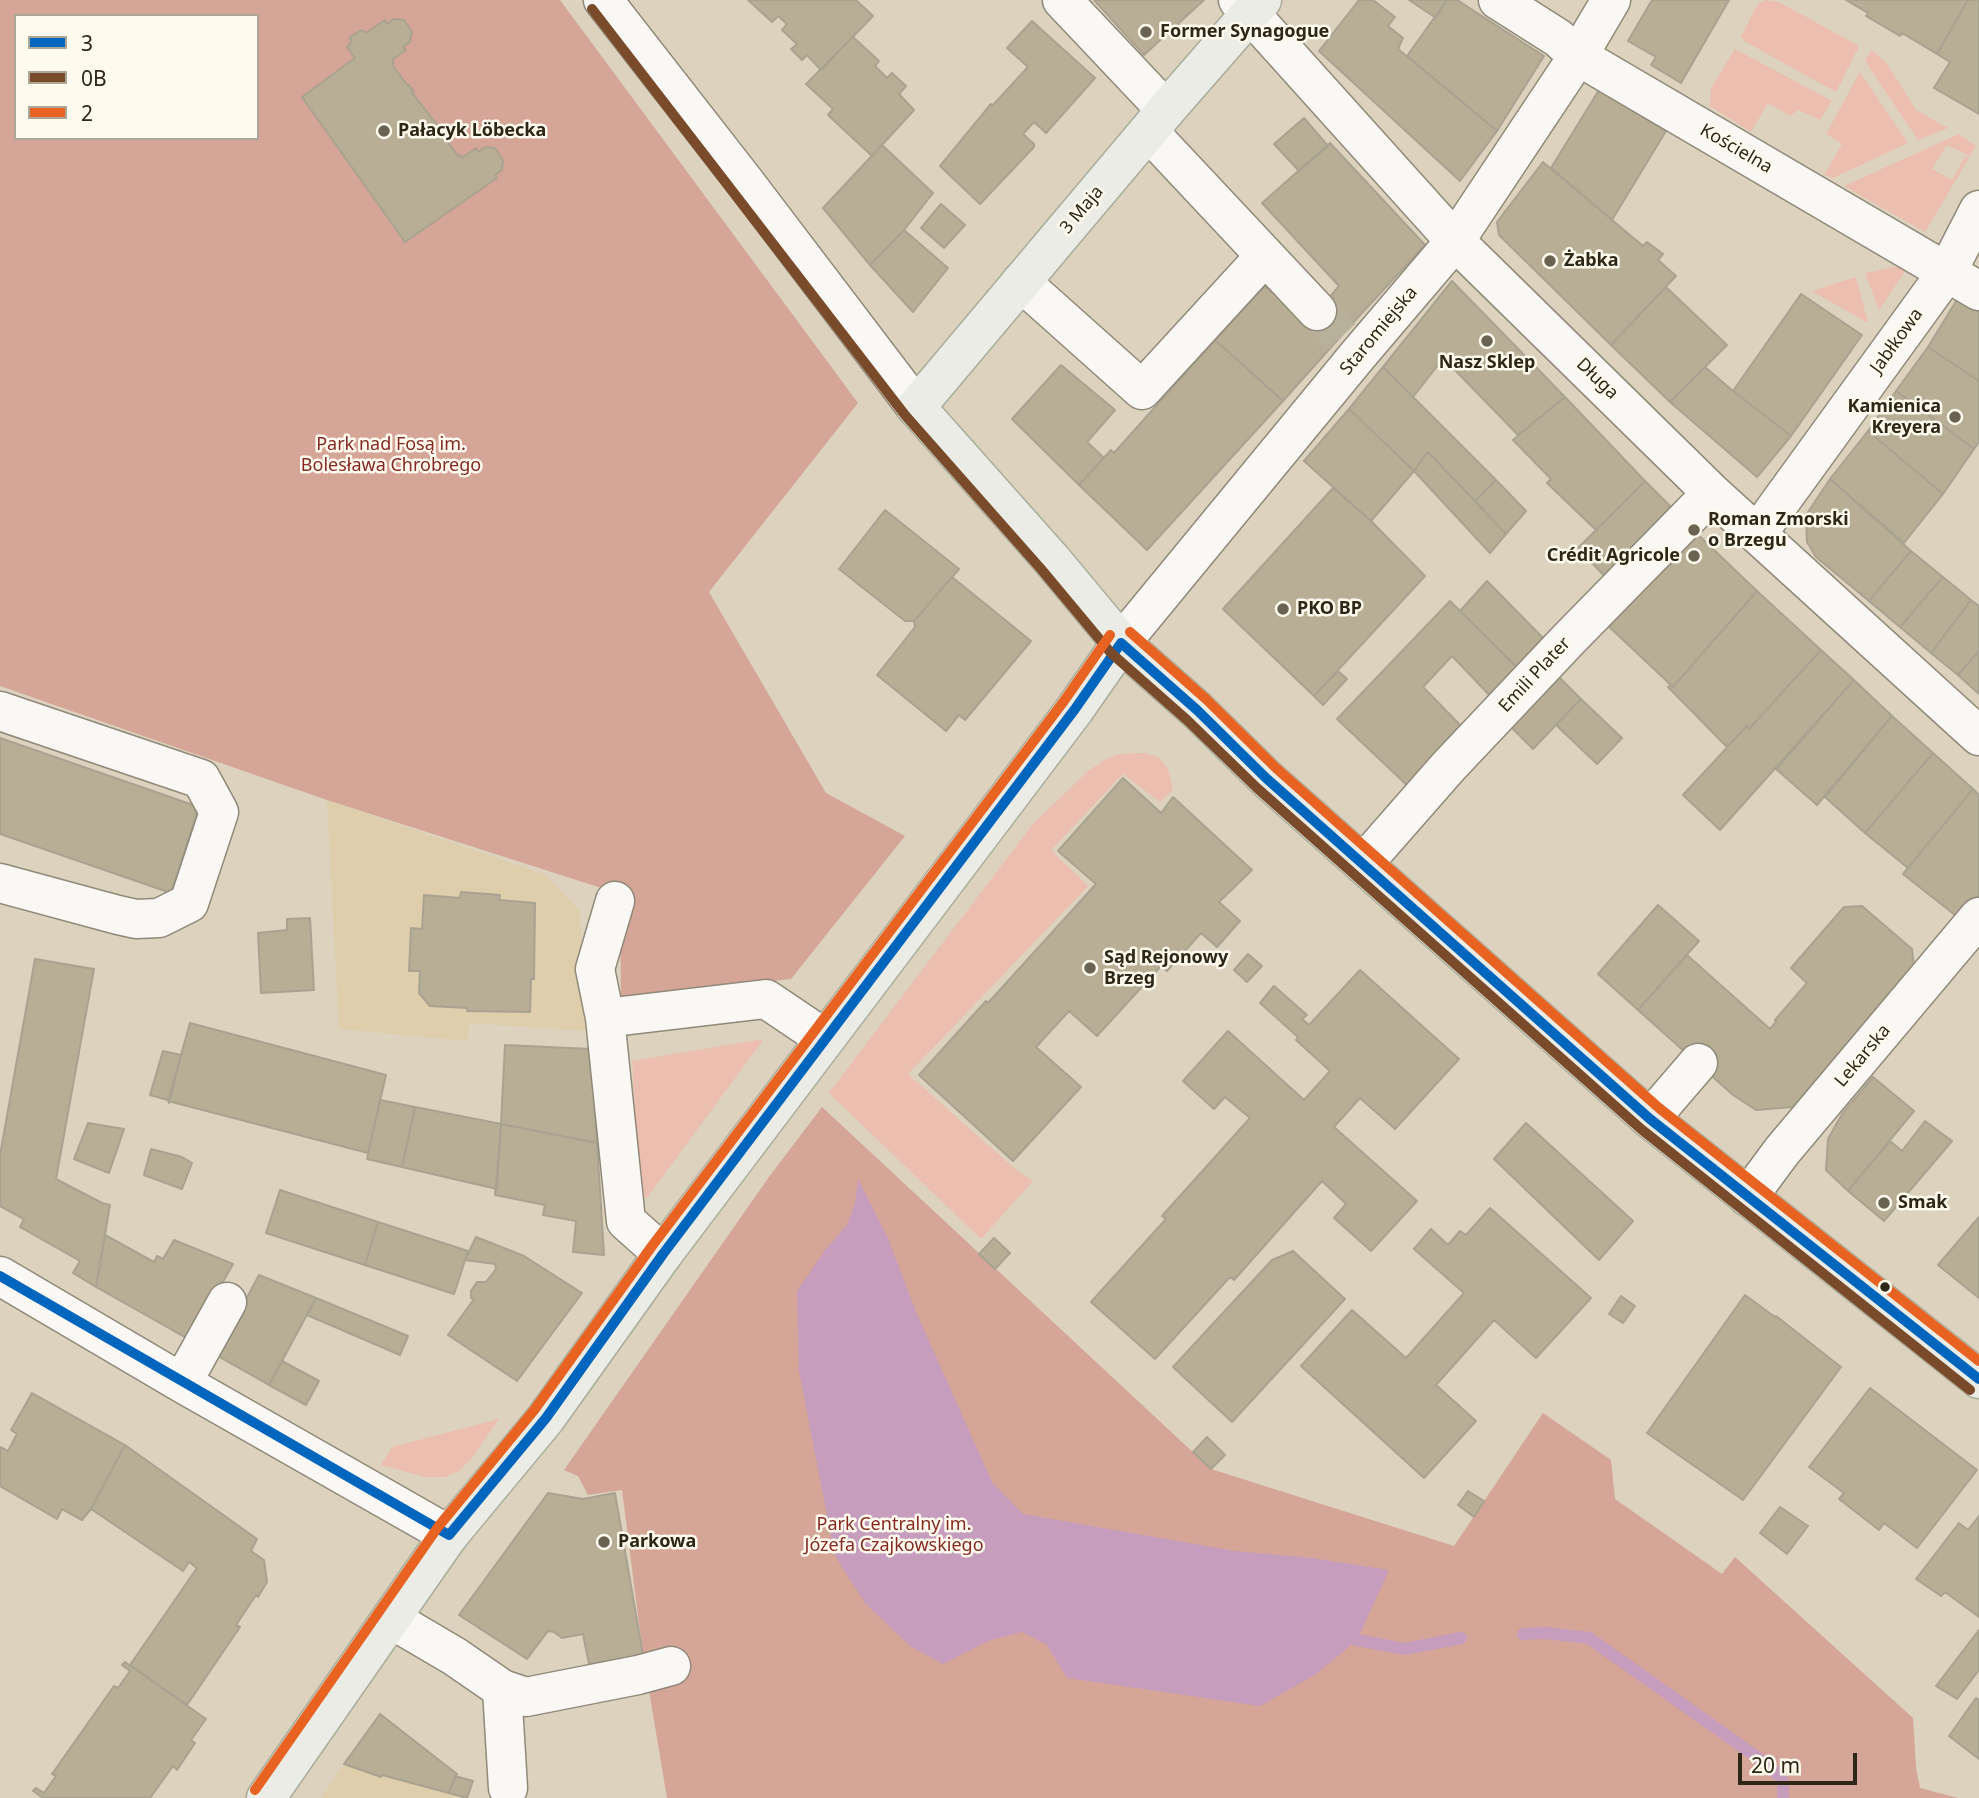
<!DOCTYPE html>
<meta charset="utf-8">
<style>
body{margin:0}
#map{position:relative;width:1979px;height:1798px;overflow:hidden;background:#dcd2bd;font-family:"Noto Sans",sans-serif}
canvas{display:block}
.legend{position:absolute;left:14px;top:14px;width:245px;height:126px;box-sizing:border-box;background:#fffaee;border:2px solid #aba698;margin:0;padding:9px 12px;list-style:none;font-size:21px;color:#2d2717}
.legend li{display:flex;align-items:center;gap:14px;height:35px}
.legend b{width:35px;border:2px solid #aba698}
.scale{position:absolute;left:1738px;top:1753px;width:119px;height:32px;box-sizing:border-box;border:4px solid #2d2717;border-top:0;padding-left:9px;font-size:21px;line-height:24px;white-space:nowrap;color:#2d2717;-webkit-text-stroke:5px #fffaee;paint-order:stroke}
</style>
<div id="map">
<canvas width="1979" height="1798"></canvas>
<ul class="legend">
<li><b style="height:9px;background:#0065bd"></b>3</li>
<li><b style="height:9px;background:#7a4b2a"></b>0B</li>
<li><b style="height:9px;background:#e86221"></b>2</li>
</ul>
<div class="scale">20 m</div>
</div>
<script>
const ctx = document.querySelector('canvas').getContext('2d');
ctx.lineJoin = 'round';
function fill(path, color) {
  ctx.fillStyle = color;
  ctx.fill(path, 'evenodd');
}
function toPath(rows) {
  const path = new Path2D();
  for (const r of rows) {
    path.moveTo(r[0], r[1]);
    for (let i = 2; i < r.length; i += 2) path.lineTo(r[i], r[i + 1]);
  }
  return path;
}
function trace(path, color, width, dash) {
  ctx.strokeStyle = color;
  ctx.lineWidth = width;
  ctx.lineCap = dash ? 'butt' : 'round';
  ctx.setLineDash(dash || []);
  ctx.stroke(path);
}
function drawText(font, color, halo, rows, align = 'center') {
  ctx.font = font + ' "Noto Sans",sans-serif';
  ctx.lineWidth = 5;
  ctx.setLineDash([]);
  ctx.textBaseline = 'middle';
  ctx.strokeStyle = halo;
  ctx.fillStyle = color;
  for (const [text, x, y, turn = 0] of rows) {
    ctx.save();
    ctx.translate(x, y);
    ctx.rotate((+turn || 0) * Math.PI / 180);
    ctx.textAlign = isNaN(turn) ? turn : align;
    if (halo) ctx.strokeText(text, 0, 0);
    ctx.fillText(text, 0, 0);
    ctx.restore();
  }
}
fill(toPath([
 [327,800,546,875,579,910,589,1031,469,1023,468,1041,339,1029],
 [344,1764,381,1777,382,1775,464,1798,321,1798]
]), '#deceab');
fill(toPath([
 [1765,0,1779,2,1859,46,1836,92,1744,41,1741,36,1758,4],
 [1735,49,1832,101,1820,120,1798,110,1790,116,1768,103,1751,132,1710,106,1711,88],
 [1871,50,1886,62,1916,110,1948,128,1918,140,1865,61],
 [1860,72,1908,143,1833,178,1823,174,1826,172,1842,144,1826,134],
 [1959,134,1976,146,1970,156,1947,145,1932,169,1952,180,1965,156,1969,158,1925,232,1844,186],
 [1910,264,1879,310,1865,273],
 [1856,277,1868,323,1812,291],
 [1144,753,1158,757,1168,769,1173,790,1160,802,1123,774,1051,850,1088,886,908,1074,1015,1169,1033,1181,981,1239,829,1093,1032,825,1088,771,1106,759,1120,754],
 [764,1039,646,1199,640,1190,632,1061],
 [499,1419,471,1459,459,1471,445,1477,425,1477,381,1465,392,1447]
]), '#ecbeb0');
fill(toPath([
 [0,0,560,0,858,403,709,592,826,793,905,836,791,979,621,999,620,894,327,800,0,686],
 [16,16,257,16,257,138,16,138],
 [822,1107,1211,1469,1454,1546,1543,1413,1611,1460,1615,1499,1722,1574,1735,1557,1913,1718,1916,1768,1920,1788,1958,1798,667,1798,643,1655,622,1490,588,1495,578,1476,564,1470,769,1177]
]), '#d5a597');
fill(toPath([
 [858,1179,888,1238,916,1312,992,1482,1023,1514,1235,1551,1312,1558,1389,1570,1357,1640,1315,1675,1260,1706,1067,1678,1047,1645,1022,1632,988,1641,943,1664,910,1646,865,1603,835,1556,799,1371,797,1291,826,1249,847,1225,855,1203]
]), '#c69dbc');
trace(toPath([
 [1523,1634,1546,1633,1589,1638,1771,1767,1783,1782,1783,1798],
 [1357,1640,1405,1649,1461,1638]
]), '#c69dbc', 12);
const building = toPath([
 [748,0,856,0,873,16,821,70,807,55,802,60,791,49,797,44,782,30,787,24,778,16,772,22,748,0],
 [1094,0,1204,0,1144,55,1094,0],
 [1359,0,1373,0,1395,17,1388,26,1403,38,1398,49,1497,131,1460,181,1319,51,1359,0],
 [1409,0,1447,0,1436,18,1409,0],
 [1447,0,1457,0,1544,56,1497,131,1407,56,1447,0],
 [1652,0,1729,0,1681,83,1651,65,1656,57,1628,41,1652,0],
 [1846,0,1968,0,1937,54,1902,33,1900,36,1866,16,1868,13,1846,0],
 [1968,0,1979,0,1979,114,1934,88,1950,62,1937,54,1968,0],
 [394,19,404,20,412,32,410,42,403,47,406,50,392,60,394,63,392,65,408,86,409,85,414,92,412,93,444,133,442,134,458,156,460,155,462,158,476,148,478,152,485,147,495,148,503,160,502,170,495,175,497,178,405,242,302,97,355,58,347,47,351,43,350,37,361,30,366,33,385,20,387,24,394,19],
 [1032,21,1095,78,1046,133,1034,122,1023,134,1034,144,1034,147,980,204,940,166,991,104,992,106,1028,67,1007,48,1032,21],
 [853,37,879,61,875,66,887,78,892,73,906,86,899,94,914,110,872,156,828,115,833,109,806,84,853,37],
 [1599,90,1666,131,1612,220,1551,168,1599,90],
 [1304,118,1328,146,1299,171,1274,144,1304,118],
 [1330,143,1425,245,1349,327,1323,305,1339,286,1262,203,1330,143],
 [882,145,933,193,904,230,870,265,823,208,882,145],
 [1543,162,1643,246,1647,242,1663,254,1658,260,1676,276,1611,345,1499,235,1497,222,1543,162],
 [941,204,965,225,944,248,921,228,941,204],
 [904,230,948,268,913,312,870,265,904,230],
 [1452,281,1565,397,1518,435,1452,367,1450,368,1442,360,1413,397,1383,367,1452,281],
 [1265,286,1307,323,1323,305,1349,327,1283,401,1215,340,1265,286],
 [1666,287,1727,345,1670,402,1611,345,1666,287],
 [1801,294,1862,335,1791,436,1733,391,1801,294],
 [1958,298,1979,312,1979,381,1928,347,1958,298],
 [1215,340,1283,401,1147,550,1079,485,1111,450,1114,453,1215,340],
 [1928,347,1979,381,1979,442,1974,449,1896,391,1928,347],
 [1061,365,1115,410,1087,442,1104,458,1079,485,1012,419,1061,365],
 [1383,367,1496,480,1475,501,1428,452,1414,471,1349,409,1383,367],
 [1705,367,1733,391,1791,436,1757,477,1670,402,1705,367],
 [1896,391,1974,449,1943,494,1868,431,1896,391],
 [1565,397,1645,481,1596,530,1547,483,1551,479,1513,440,1565,397],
 [1349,409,1414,471,1371,521,1304,461,1349,409],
 [1868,431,1943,494,1904,543,1830,479,1868,431],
 [1428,452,1506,534,1490,553,1414,471,1428,452],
 [1830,479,1911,551,1869,601,1816,557,1807,542,1806,515,1830,479],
 [1496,480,1526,511,1506,534,1475,501,1496,480],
 [1645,481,1679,515,1613,585,1578,548,1645,481],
 [1333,488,1371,521,1425,576,1314,696,1223,609,1333,488],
 [885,510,959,569,914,621,905,621,839,569,885,510],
 [1691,528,1757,591,1673,687,1603,621,1691,528],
 [1911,551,1943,577,1900,627,1869,601,1911,551],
 [952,577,1031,641,965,720,959,715,946,731,877,675,915,627,914,621,952,577],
 [1943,577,1971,600,1931,653,1900,627,1943,577],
 [1487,581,1543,638,1516,667,1460,611,1487,581],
 [1757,591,1821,650,1749,729,1747,726,1727,747,1668,687,1671,685,1673,687,1757,591],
 [1971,600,1979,606,1979,651,1958,675,1931,653,1971,600],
 [1450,601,1522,672,1495,701,1452,656,1423,687,1466,731,1411,789,1337,719,1450,601],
 [1821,650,1854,680,1720,830,1683,795,1747,726,1749,729,1821,650],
 [1979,651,1979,694,1958,675,1979,651],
 [1338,671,1347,679,1323,705,1314,696,1338,671],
 [1555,673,1581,699,1533,749,1507,723,1555,673],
 [1854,680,1892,716,1817,805,1776,769,1854,680],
 [1581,699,1622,738,1597,764,1556,725,1581,699],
 [1892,716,1933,753,1865,833,1825,797,1892,716],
 [0,738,199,807,171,893,0,834,0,738],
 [1933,753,1973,789,1908,868,1865,833,1933,753],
 [1123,778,1161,813,1173,797,1252,870,1219,902,1240,921,1217,947,1201,933,1167,971,1161,966,1097,1036,1069,1011,1036,1047,1081,1087,1013,1161,919,1075,986,1001,988,1003,1096,884,1058,851,1123,778],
 [1973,789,1979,795,1979,896,1960,919,1903,874,1973,789],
 [461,892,500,895,499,900,535,903,534,979,531,979,530,1012,467,1011,468,1008,430,1006,419,993,420,971,409,971,411,928,422,929,424,895,460,898,461,892],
 [1658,905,1699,941,1638,1010,1598,974,1658,905],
 [1862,906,1912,949,1914,967,1793,1107,1756,1110,1733,1095,1638,1010,1687,955,1770,1029,1776,1022,1775,1020,1807,983,1791,968,1844,907,1862,906],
 [310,918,314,990,261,993,258,933,287,930,287,919,310,918],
 [1248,954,1262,966,1247,982,1234,970,1248,954],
 [35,959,94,969,56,1179,102,1203,110,1205,96,1287,73,1273,80,1261,20,1227,24,1219,0,1206,0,1155,35,959],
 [1360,970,1459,1059,1395,1129,1360,1098,1334,1127,1417,1201,1371,1251,1334,1218,1346,1204,1322,1181,1234,1280,1230,1277,1155,1359,1091,1302,1166,1219,1162,1216,1250,1118,1225,1097,1214,1109,1183,1081,1228,1031,1304,1100,1330,1071,1296,1040,1298,1037,1260,1003,1274,986,1307,1015,1302,1019,1309,1025,1360,970],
 [190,1023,386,1075,368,1153,168,1101,190,1023],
 [505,1045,591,1049,597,1143,501,1124,505,1045],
 [163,1051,181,1055,169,1103,168,1100,150,1095,163,1051],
 [1873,1077,1914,1111,1848,1191,1826,1170,1828,1139,1842,1114,1873,1077],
 [380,1100,415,1107,402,1167,367,1159,380,1100],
 [415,1107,501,1124,497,1189,402,1167,415,1107],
 [1925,1121,1952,1141,1884,1221,1848,1191,1890,1141,1902,1151,1925,1121],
 [88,1123,124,1129,109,1173,74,1159,88,1123],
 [1526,1123,1633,1221,1599,1260,1494,1159,1526,1123],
 [501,1124,597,1143,604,1255,573,1252,576,1221,543,1215,545,1205,495,1195,501,1124],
 [151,1149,182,1157,192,1163,182,1189,144,1175,151,1149],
 [280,1190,378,1222,365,1265,266,1233,280,1190],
 [1490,1208,1591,1298,1536,1358,1494,1320,1436,1385,1476,1421,1424,1478,1301,1366,1352,1310,1406,1358,1464,1293,1414,1249,1431,1229,1448,1245,1460,1231,1466,1235,1490,1208],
 [1979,1217,1979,1298,1938,1265,1979,1217],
 [378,1222,468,1251,454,1294,365,1265,378,1222],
 [105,1235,154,1262,157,1256,163,1259,174,1240,233,1264,190,1340,96,1287,105,1235],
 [476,1237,524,1256,582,1293,517,1381,448,1335,474,1299,471,1298,471,1291,477,1282,486,1282,496,1269,495,1264,465,1260,476,1237],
 [994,1238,1010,1253,995,1269,979,1254,994,1238],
 [1293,1251,1345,1299,1232,1422,1173,1367,1272,1260,1293,1251],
 [259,1275,316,1298,269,1385,216,1355,259,1275],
 [1745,1295,1775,1317,1776,1316,1841,1367,1743,1500,1647,1433,1745,1295],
 [1621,1296,1635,1306,1623,1323,1609,1314,1621,1296],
 [316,1298,408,1336,400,1355,307,1315,316,1298],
 [282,1361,319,1381,306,1405,269,1385,282,1361],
 [1870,1388,1977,1470,1917,1548,1884,1523,1879,1530,1839,1499,1844,1493,1809,1467,1870,1388],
 [32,1393,125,1445,91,1509,82,1520,62,1509,57,1519,0,1486,0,1449,1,1447,8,1451,17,1434,11,1430,32,1393],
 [1207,1437,1225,1455,1211,1469,1193,1452,1207,1437],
 [125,1445,257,1539,251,1551,264,1560,267,1582,258,1597,256,1595,236,1625,240,1627,187,1705,130,1665,197,1568,189,1562,183,1571,91,1509,125,1445],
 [1468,1491,1484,1501,1474,1517,1458,1505,1468,1491],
 [548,1493,583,1499,615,1493,643,1655,589,1664,583,1634,562,1638,554,1632,548,1631,527,1659,459,1615,548,1493],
 [1780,1507,1808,1526,1787,1554,1760,1533,1780,1507],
 [1979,1516,1979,1617,1945,1592,1941,1596,1916,1579,1959,1523,1968,1530,1979,1516],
 [1979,1630,1979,1670,1957,1699,1936,1686,1979,1630],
 [125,1662,206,1719,191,1740,195,1743,177,1770,173,1766,150,1798,43,1798,33,1791,36,1788,44,1793,56,1776,52,1774,114,1686,118,1688,130,1671,122,1665,125,1662],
 [1976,1698,1979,1700,1979,1759,1949,1736,1976,1698],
 [380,1714,457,1774,449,1793,382,1775,381,1777,344,1764,380,1714],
 [455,1776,473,1781,467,1798,449,1793,455,1776]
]);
fill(building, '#b8ae96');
trace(building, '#a9a291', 2);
trace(toPath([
 [1317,311,1341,337]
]), '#b9b09c', 38, [38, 19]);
const minor = toPath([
 [603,0,745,182,916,407],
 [1062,0,1166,110],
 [1238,0,1455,241,1712,493,1979,736],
 [1498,0,1558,38,1578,56,1979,291],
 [1149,132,1317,311],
 [1021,282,1142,390,1265,256],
 [1757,534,1947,272,1979,210],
 [1121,643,1358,355,1455,241,1578,56,1611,0],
 [0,711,201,779,219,812,189,903,159,918,136,919,118,915,0,883],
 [1363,864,1448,767,1568,640,1712,493],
 [615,901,595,969,605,1018,626,1221,663,1254],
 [605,1018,766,999,824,1038],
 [1650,1119,1698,1063],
 [1748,1197,1782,1151,1979,917],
 [0,1276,182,1383,449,1535],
 [182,1383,227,1302],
 [391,1619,454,1656,502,1689,526,1697,638,1675,671,1666],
 [502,1689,508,1788]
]);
const major = toPath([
 [1262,0,1166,110,916,407,1052,560,1121,643,1197,710,1266,778,1650,1119,1979,1379],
 [266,1798,449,1535,546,1418,663,1254,1075,709,1121,643]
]);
trace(minor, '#908979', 41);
trace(major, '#a9ac9a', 41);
trace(minor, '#faf8f5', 38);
trace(major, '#eaece5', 38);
trace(toPath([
 [1121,643,1197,710,1266,778,1650,1119,1979,1379],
 [0,1276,449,1535],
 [449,1535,546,1418,663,1254,1075,709,1121,643]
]), '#0065bd', 10);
trace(toPath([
 [592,9,905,415,1041,569,1111,653,1187,720,1257,788,1641,1129,1970,1390]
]), '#7a4b2a', 10);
trace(toPath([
 [1130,632,1206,699,1276,768,1659,1108,1979,1361],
 [255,1790,438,1527,535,1409,652,1246,1064,701,1110,635]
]), '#e86221', 10);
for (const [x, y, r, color] of [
 [1146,32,7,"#6a6351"],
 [384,131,7,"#6a6351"],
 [1550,261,7,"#6a6351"],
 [1487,341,7,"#6a6351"],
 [1955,417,7,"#6a6351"],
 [1694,530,7,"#6a6351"],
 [1694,556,7,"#6a6351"],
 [1283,609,7,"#6a6351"],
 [1090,968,7,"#6a6351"],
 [1884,1203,7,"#6a6351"],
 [1885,1287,6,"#2d2717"],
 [604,1542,7,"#6a6351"]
]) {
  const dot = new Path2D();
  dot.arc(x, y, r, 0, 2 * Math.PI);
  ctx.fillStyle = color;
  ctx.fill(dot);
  trace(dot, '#fffaee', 2.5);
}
drawText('bold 18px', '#2d2717', '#fffaee', [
 ["Former Synagogue",1160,32],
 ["Pałacyk Löbecka",398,131],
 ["Żabka",1564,261],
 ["Nasz Sklep",1487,363,"center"],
 ["Kamienica",1941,407,"right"],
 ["Kreyera",1941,428,"right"],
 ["Roman Zmorski",1708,520],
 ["o Brzegu",1708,541],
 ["Crédit Agricole",1680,556,"right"],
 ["PKO BP",1297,609],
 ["Sąd Rejonowy",1104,958],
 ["Brzeg",1104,979],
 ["Smak",1898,1203],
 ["Parkowa",618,1542]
], 'left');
drawText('18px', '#2d2717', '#fffaee', [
 ["Kościelna",1736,149,30],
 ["3 Maja",1082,210,-50],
 ["Staromiejska",1379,331,-50],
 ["Jabłkowa",1897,341,-54],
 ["Długa",1597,379,44],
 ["Emili Plater",1535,675,-47],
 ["Lekarska",1863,1056,-50]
]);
drawText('18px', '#852923', '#fffaee', [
 ["Park nad Fosą im.",391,445],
 ["Bolesława Chrobrego",391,466],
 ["Park Centralny im.",894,1525],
 ["Józefa Czajkowskiego",894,1546]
]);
</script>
